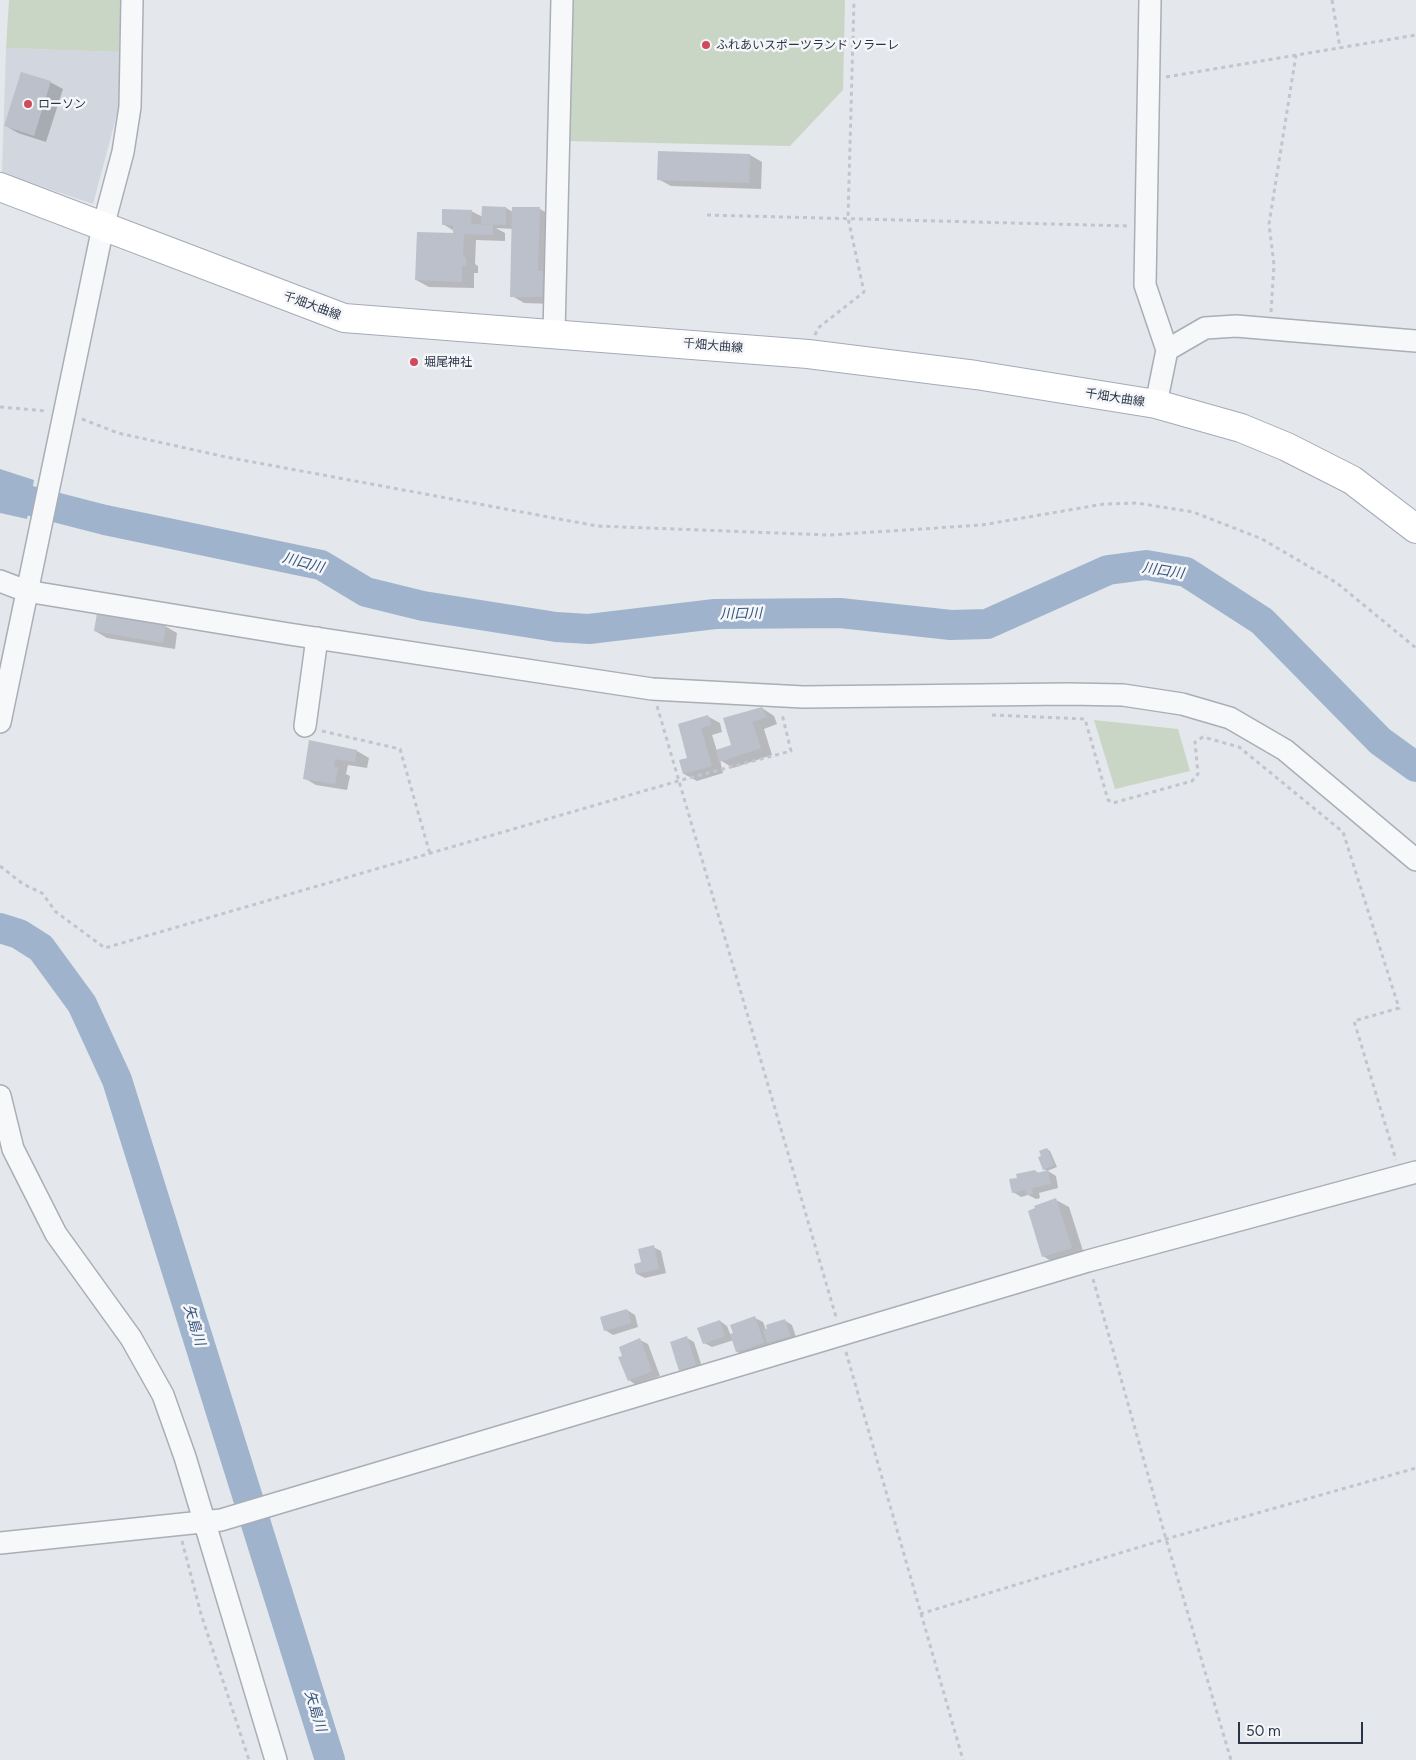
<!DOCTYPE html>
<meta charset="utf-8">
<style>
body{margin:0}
#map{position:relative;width:1416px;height:1760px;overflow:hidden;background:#e4e7ec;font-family:Figtree,sans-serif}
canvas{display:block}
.scale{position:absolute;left:1238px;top:1722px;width:125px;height:22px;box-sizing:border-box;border:2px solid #2b3445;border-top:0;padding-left:6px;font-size:15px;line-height:18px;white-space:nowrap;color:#2b3445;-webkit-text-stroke:4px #f4f6f9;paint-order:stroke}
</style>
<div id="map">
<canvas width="1416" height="1760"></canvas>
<div class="scale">50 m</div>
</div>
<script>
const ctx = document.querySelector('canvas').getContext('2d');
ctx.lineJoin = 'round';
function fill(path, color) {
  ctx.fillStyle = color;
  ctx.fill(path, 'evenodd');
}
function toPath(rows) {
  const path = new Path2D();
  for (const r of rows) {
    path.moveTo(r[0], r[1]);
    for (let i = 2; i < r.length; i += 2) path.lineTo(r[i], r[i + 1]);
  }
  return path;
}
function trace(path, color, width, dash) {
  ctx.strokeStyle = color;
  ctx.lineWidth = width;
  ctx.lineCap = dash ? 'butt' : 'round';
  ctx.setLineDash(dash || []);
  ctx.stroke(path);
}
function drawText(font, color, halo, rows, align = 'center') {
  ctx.font = font + ' Figtree,"Noto Sans JP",sans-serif';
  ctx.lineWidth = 5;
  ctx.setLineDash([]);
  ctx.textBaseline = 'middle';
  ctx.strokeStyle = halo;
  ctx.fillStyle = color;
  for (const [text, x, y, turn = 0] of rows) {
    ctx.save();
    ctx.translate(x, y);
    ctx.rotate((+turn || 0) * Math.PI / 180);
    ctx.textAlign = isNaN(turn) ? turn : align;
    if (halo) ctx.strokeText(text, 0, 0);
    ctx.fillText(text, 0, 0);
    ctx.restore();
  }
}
fill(toPath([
 [6,48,119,52,120,103,93,204,2,173]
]), '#d2d6de');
fill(toPath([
 [9,0,121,0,119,52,6,48],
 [570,0,845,0,843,90,790,146,567,141],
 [1094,720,1178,729,1190,771,1115,789]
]), '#c9d6c5');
fill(toPath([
 [0,469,34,480,27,519,0,513]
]), '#9fb4cc');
fill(toPath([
 [50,82,63,89,46,142,18,133,6,126],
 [750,155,762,162,761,189,671,186,658,179],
 [483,207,506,208,513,212,540,209,552,216,554,304,524,303,512,296,513,229,496,228,505,233,505,241,476,240,475,264,478,266,478,273,474,273,474,288,429,287,416,280,454,235,454,231,443,224,471,211,483,217],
 [165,626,177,633,175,649,107,638,95,631],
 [762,708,774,716,777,724,764,729,772,755,733,768,720,760,723,773,697,781,684,774,689,759,679,724,707,716,720,723,722,732,712,735,717,751,733,746],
 [310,742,357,751,369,758,367,768,348,765,346,774,350,776,347,790,316,785,304,778],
 [1047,1149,1050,1151,1057,1167,1047,1171,1044,1169,1043,1156],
 [1035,1171,1039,1173,1048,1171,1056,1176,1058,1188,1039,1193,1040,1198,1036,1199,1028,1195,1021,1197,1013,1192],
 [1056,1200,1069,1207,1084,1254,1056,1264,1043,1256],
 [653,1247,661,1251,666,1273,645,1278,637,1274],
 [627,1310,635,1315,638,1327,613,1335,605,1330],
 [755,1318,763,1322,766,1330,784,1320,792,1325,797,1340,776,1347,770,1343,771,1347,745,1356,737,1352,734,1340,712,1347,704,1343,720,1321,727,1326,731,1336],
 [687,1338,694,1342,703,1370,688,1374,680,1370],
 [640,1340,648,1344,660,1376,636,1385,629,1380]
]), '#0003');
trace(toPath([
 [0,493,105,520,321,565,366,592,423,606,556,627,589,629,715,614,840,613,951,625,987,624,1108,570,1146,565,1186,572,1262,621,1380,741,1416,767],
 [0,928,19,934,41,948,82,1004,117,1080,330,1760]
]), '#9fb4cc', 30);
fill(toPath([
 [21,72,51,81,34,136,4,126],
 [658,151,750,154,749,183,657,180],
 [482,206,506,207,506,225,481,224],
 [512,207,540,207,538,271,543,271,542,297,510,297],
 [442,209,472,210,471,224,493,225,493,235,464,234,463,257,466,257,466,266,462,266,462,282,415,280,417,232,453,233,453,225,442,225],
 [97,613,166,625,163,643,94,631],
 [762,707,766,717,752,722,761,748,719,762,716,750,731,745,723,718],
 [708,715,711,725,701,728,712,766,683,774,679,760,687,758,678,724],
 [309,740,357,750,355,762,335,759,334,767,338,767,335,784,303,779],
 [1047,1148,1054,1165,1043,1170,1038,1157,1041,1156,1039,1151],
 [1035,1170,1037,1173,1048,1170,1051,1184,1032,1188,1033,1194,1027,1195,1025,1190,1012,1193,1009,1179,1017,1178,1016,1174],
 [1056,1198,1072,1248,1042,1257,1028,1211,1035,1208,1034,1206],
 [654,1245,659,1269,636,1274,634,1264,641,1262,638,1249],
 [627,1309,631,1323,604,1331,600,1317],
 [755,1316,764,1343,736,1352,730,1334,733,1333,730,1325],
 [785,1319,790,1336,767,1343,763,1330,767,1329,766,1325],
 [720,1320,725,1336,703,1344,697,1328],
 [687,1336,696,1365,679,1371,670,1342],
 [640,1338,652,1371,628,1381,618,1357,622,1356,619,1347]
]), '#bbc0ca');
const minor = toPath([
 [1150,0,1145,285,1167,350,1156,404],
 [554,333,562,0],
 [1167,350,1205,328,1236,326,1416,341],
 [0,581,26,591,289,634,652,689,803,697,1068,694,1123,695,1182,704,1230,718,1285,750,1416,860],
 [0,722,103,227,123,152,130,107,132,0],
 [305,726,317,638],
 [0,1096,13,1149,56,1234,131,1338,163,1395,185,1457,276,1760],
 [0,1543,221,1520,1088,1261,1416,1172]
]);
const major = toPath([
 [0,187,344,318,808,354,976,375,1156,404,1241,428,1287,447,1352,480,1416,529]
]);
trace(minor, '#a9aeb7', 24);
trace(major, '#a3abb8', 30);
trace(toPath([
 [1332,0,1340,48],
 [1166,77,1416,35],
 [707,215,1128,226],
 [1271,312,1274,265,1269,224,1296,55],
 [815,335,818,328,864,292,848,218,854,0],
 [0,407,47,411],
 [82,419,118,433,226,457,597,526,829,535,982,525,1104,504,1137,503,1193,512,1262,539,1337,583,1416,648],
 [657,706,836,1317],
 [992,715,1085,719,1108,800,1113,803,1192,781,1198,774,1195,742,1203,737,1239,747,1343,832,1399,1008,1354,1021,1396,1160],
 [322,731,400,749,430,854],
 [0,866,23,884,42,893,56,912,105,948,678,781,791,751,782,714],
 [1093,1279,1166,1539,1231,1760],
 [846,1352,963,1760],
 [182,1541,201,1614,249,1760],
 [920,1614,1166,1539,1416,1468]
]), '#c2c5cb', 3, [4, 4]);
trace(minor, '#f7f8fa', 21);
trace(major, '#fff', 28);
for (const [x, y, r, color] of [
 [706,45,5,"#d1495b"],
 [28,104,5,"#d1495b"],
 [414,362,5,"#d1495b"]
]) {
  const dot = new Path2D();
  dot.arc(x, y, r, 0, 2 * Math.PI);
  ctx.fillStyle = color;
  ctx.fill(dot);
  trace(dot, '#f4f6f9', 2);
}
drawText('12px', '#2b3445', '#f4f6f9', [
 ["ふれあいスポーツランド ソラーレ",716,45],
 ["ローソン",38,104],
 ["堀尾神社",424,362]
], 'left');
drawText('12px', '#2b3445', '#f4f6f9', [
 ["千畑大曲線",312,306,20],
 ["千畑大曲線",713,346,5],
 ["千畑大曲線",1115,398,9]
]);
drawText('italic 14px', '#34527a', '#f4f6f9', [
 ["川口川",303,563,15],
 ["川口川",1163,571,9],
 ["川口川",741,614,-1],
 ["矢島川",194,1325,73],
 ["矢島川",315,1711,73]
]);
</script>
